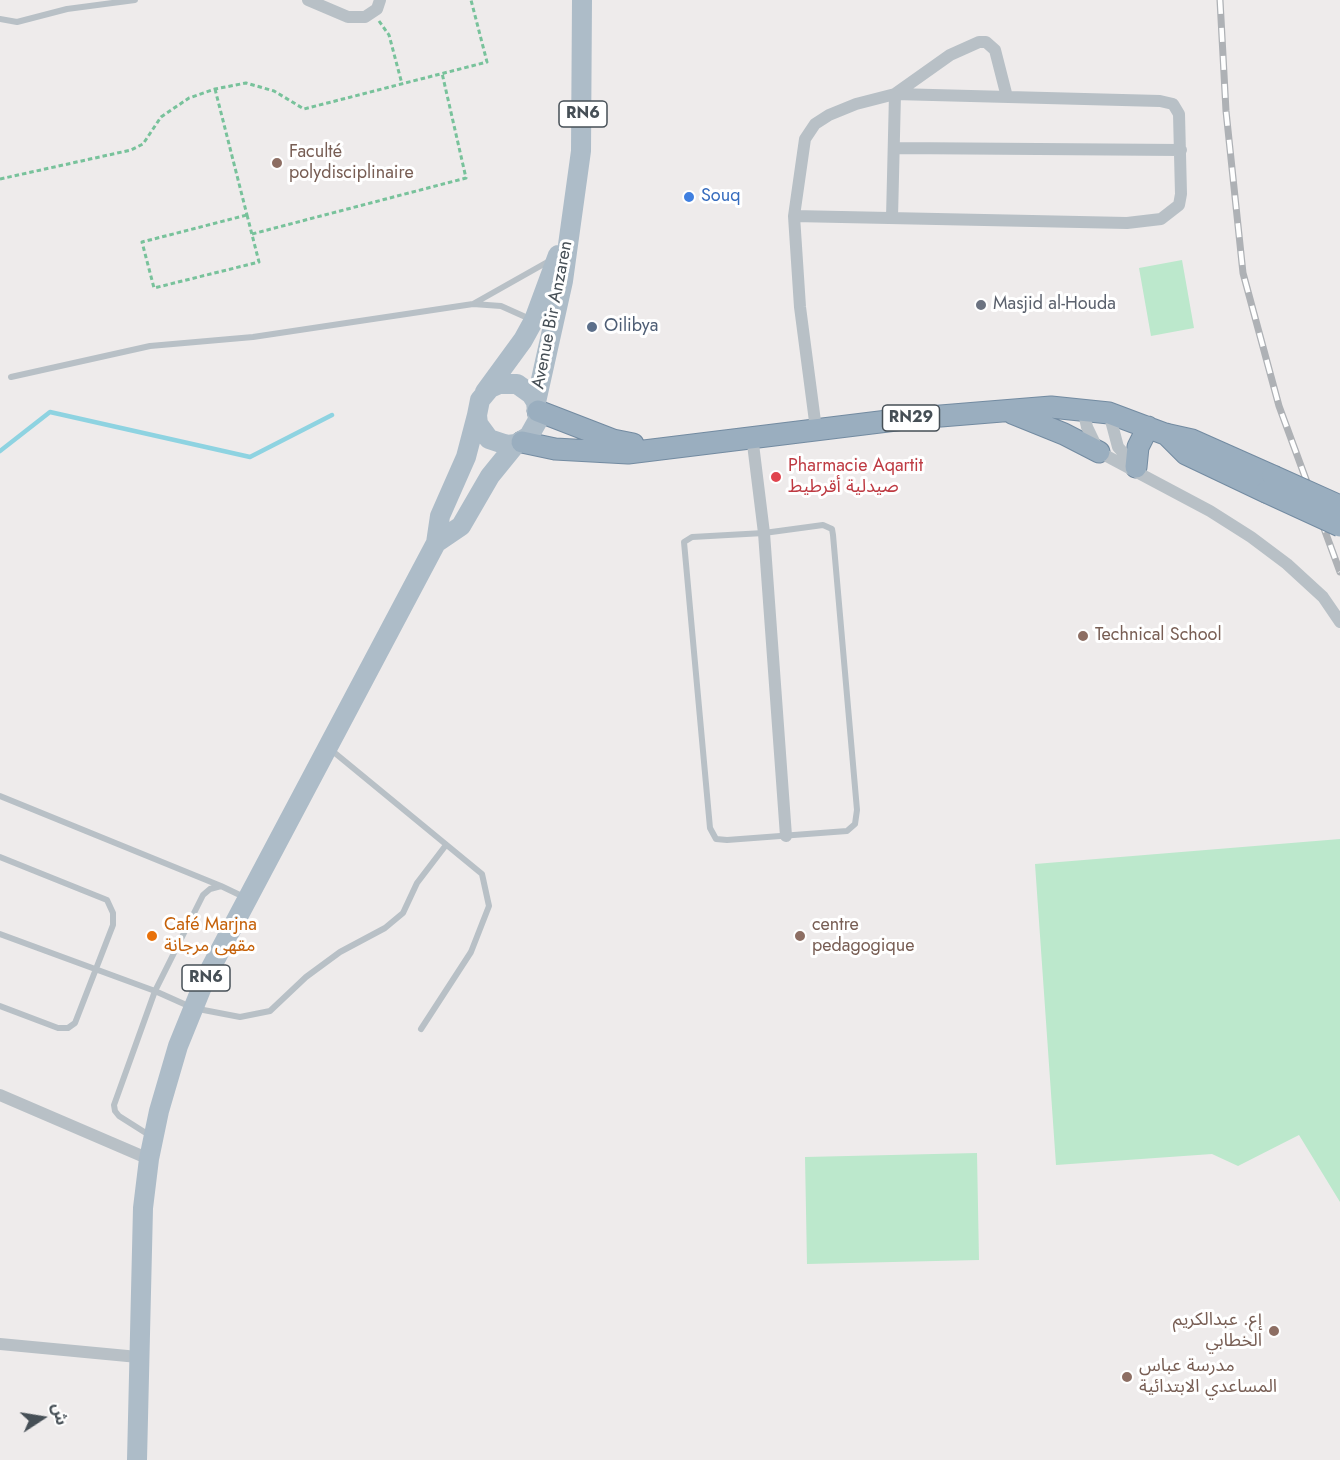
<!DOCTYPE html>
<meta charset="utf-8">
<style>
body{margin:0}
#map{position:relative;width:1340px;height:1460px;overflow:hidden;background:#eeebeb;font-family:Jost,"Noto Sans Arabic",sans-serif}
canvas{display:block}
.north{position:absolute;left:12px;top:1388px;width:60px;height:60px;-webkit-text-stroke:4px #fff;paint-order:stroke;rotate:78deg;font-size:16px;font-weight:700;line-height:24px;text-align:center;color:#464f56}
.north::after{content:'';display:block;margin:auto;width:21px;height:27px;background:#464f56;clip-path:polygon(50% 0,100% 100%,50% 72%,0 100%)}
</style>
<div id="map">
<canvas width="1340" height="1460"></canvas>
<div class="north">ش</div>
</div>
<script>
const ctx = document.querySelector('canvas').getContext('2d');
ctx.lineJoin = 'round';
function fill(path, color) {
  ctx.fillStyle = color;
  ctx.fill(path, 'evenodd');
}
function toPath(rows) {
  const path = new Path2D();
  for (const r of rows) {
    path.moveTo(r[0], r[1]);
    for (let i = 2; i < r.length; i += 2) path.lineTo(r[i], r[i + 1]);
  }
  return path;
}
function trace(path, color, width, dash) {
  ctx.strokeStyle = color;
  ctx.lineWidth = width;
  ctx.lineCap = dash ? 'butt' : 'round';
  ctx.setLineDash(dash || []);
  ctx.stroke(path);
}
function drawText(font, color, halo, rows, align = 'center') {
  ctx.font = font + ' Jost,"Noto Sans Arabic",sans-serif';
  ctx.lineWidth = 6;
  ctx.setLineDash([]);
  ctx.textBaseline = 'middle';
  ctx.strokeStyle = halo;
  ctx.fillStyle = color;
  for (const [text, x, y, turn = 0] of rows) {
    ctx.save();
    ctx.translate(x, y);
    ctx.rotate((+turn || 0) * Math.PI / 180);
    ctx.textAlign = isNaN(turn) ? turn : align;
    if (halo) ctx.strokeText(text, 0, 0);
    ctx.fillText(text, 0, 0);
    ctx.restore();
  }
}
fill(toPath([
 [1182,260,1194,328,1151,336,1139,268],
 [1340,839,1340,1202,1299,1135,1238,1166,1212,1154,1056,1165,1035,864],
 [977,1153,979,1260,807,1264,805,1157]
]), '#bce8cc');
trace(toPath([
 [0,451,50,412,250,457,332,415]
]), '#8ed3e1', 4.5);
const trunk = toPath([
 [538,411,613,440,633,444],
 [1012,413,1064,434,1099,452],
 [1166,434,1186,454,1266,492],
 [522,442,555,449,628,453,904,419,1051,407,1109,413,1165,434,1192,440,1273,476],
 [1136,467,1138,447,1148,427]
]);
trace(trunk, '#738ba1', 23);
trace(toPath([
 [379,21,389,35,402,84],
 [215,89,247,215],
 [0,179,131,150,143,144,161,117,189,98,215,89,246,83,274,91,304,109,487,62,471,0],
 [247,215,259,262,154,288,142,242,247,215],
 [252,234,466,178,442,73]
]), '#78c29b', 3, [4.5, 3]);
trace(toPath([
 [0,19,17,22,67,9,135,0],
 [473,304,551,260],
 [11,377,150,346,253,337,473,304,501,306,530,319],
 [823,525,832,529,833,535,857,810,855,824,847,831,727,840,716,839,710,828,684,542,692,537,764,533,823,525],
 [330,749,482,874,489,906,471,952,421,1029],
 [0,796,221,886],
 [0,857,107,900,113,913,113,925,75,1023,68,1028,58,1028,0,1006],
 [0,934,155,991,193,1008,240,1017,270,1011,306,977,340,952,385,928,403,913,417,883,446,845],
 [149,1135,119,1116,115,1111,114,1105,155,991,203,895,210,889,221,886,244,897]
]), '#b8c0c6', 6);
trace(toPath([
 [308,0,348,17,365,17,377,9,380,0],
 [895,94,950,55,979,42,986,42,995,50,1007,97],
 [895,148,1181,150],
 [794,216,1127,223,1161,219,1179,205,1181,194,1179,114,1173,104,1160,101,895,94,856,104,829,115,815,124,805,139,794,216,800,307,816,429],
 [892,218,895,94],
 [1083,409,1087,427,1099,452,1210,511,1251,537,1287,564,1323,597,1340,622],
 [1109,413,1118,447,1137,468],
 [752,436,764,533,786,836],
 [0,1095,149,1159],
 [0,1344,138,1357]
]), '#b8c0c6', 12);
trace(toPath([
 [485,392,523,340,534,320,558,255],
 [536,402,531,394,517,384,499,384,490,388,480,400,477,415,478,424,489,439,507,445,516,444,529,436,538,420,536,402,563,281,581,151,582,0],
 [436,543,461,526,490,476,516,444],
 [137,1460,143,1208,149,1159,159,1111,178,1046,206,977,436,543,440,516,466,457,477,415]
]), '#adbcc8', 20);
trace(trunk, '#9aaebf', 21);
const rail = toPath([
 [1220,0,1226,111,1243,273,1279,406,1340,572]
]);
trace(rail, '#aeb1b5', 7);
trace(rail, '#fff', 4.5, [14]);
const trunkBridge = toPath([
 [1273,476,1340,506],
 [1266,492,1340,526]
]);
trace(trunkBridge, '#738ba1', 23, []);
trace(trunkBridge, '#9aaebf', 21);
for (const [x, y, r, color] of [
 [277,163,6,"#8d6e63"],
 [689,197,6,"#3f7fe0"],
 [981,305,6,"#6b7280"],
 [592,327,6,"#5c6f8a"],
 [776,477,6,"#e0444e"],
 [1083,636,6,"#8d6e63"],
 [152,936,6,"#e8710a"],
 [800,936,6,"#8d6e63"],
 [1274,1331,6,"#8d6e63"],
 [1127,1377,6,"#8d6e63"]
]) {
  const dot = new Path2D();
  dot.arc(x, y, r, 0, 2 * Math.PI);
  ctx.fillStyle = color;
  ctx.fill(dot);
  trace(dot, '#fff', 2);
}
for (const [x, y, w] of [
 [583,114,48],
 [911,418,57],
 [206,978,48]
]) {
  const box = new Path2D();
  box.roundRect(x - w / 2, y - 13, w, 26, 4.5);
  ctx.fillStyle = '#fff';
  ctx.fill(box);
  trace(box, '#464f56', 1.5);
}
drawText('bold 16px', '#464f56', null, [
 ["RN6",583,114],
 ["RN29",911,418],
 ["RN6",206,978]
]);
drawText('18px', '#785e54', '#fff', [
 ["Faculté",289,153],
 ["polydisciplinaire",289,174],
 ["Technical School",1095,636],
 ["centre",812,926],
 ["pedagogique",812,947],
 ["إع. عبدالكريم",1262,1321,"right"],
 ["الخطابي",1262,1342,"right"],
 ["مدرسة عباس",1139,1367],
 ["المساعدي الابتدائية",1139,1388]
], 'left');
drawText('18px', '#366cbe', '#fff', [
 ["Souq",701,197]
], 'left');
drawText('18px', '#5b616d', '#fff', [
 ["Masjid al-Houda",993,305]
], 'left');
drawText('18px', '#464f56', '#fff', [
 ["Avenue Bir Anzaren",553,315,-79]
]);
drawText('18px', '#4e5e75', '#fff', [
 ["Oilibya",604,327]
], 'left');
drawText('18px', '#be3a42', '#fff', [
 ["Pharmacie Aqartit",788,467],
 ["صيدلية أقرطيط",788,488]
], 'left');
drawText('18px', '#c56008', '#fff', [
 ["Café Marjna",164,926],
 ["مقهى مرجانة",164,947]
], 'left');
</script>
